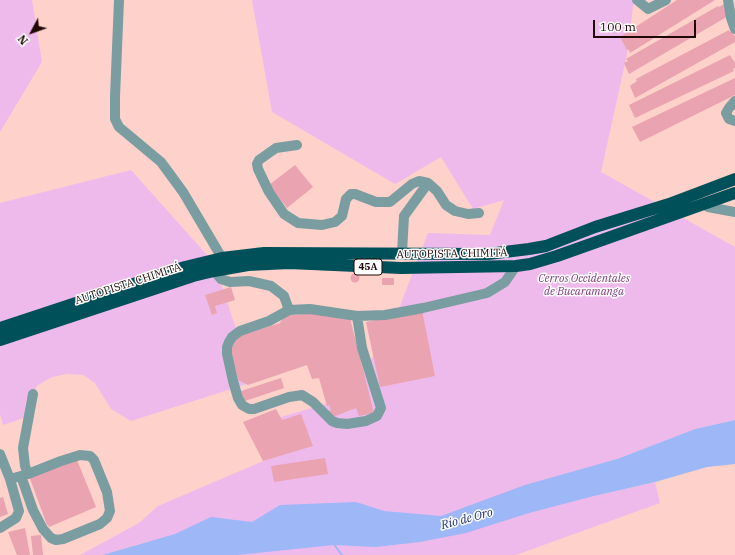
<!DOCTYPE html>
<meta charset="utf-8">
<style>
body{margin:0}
#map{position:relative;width:735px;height:555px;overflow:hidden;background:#fed1cb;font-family:"IBM Plex Serif",serif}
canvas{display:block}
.north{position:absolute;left:12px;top:12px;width:40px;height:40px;-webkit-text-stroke:3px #fefefe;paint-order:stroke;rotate:229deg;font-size:11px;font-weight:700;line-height:16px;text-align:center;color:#200806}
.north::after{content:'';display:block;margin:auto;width:14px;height:18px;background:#200806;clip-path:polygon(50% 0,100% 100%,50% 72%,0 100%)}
.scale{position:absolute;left:593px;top:20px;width:103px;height:18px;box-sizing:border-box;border:2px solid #200806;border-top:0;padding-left:5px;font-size:12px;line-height:14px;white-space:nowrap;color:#200806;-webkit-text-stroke:3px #fefefe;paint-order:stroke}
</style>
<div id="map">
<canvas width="735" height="555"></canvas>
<div class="north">N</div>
<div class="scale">100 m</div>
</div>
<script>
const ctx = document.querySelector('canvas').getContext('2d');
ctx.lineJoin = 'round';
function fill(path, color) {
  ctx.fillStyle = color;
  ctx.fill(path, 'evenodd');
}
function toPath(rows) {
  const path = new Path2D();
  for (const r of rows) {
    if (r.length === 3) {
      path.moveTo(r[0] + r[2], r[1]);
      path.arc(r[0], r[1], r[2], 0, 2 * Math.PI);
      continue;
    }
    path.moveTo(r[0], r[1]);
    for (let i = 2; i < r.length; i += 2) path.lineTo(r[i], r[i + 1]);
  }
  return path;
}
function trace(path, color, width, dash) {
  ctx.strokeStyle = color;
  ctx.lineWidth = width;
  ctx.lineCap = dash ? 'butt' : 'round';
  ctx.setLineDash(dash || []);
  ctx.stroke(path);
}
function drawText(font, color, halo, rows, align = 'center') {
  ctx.font = font + ' "IBM Plex Serif",serif';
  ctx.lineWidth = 3;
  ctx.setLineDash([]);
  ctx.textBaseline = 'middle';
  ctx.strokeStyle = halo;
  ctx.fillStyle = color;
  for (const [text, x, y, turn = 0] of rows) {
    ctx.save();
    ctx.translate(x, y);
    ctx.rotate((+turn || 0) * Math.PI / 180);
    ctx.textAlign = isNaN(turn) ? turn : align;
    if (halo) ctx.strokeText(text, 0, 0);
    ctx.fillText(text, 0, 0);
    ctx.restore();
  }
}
fill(toPath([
 [0,0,32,0,42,62,0,132],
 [252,0,634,0,626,59,601,172,735,247,735,420,695,429,617,459,573,472,590,497,655,482,660,503,516,555,149,555,150,541,102,555,80,555,139,523,158,506,268,459,257,424,336,401,387,340,428,233,490,235,504,200,473,209,441,157,395,184,272,112],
 [131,170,215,264,253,382,131,421,111,409,95,383,83,375,67,374,52,377,38,385,26,400,24,418,3,425,0,414,0,203]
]), '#eebaec');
fill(toPath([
 [735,420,735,464,707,467,655,482,590,497,529,513,466,533,420,542,375,547,334,545,238,555,102,555,175,534,211,517,252,522,280,505,356,502,384,511,441,516,525,485,617,459,695,429]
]), '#9db7f7');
trace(toPath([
 [333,543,342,555]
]), '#9db7f7', 2);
fill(toPath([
 [677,0,715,0,630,53,629,50,627,50,620,37],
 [724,4,730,15,629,74,624,63,628,61,626,59,718,6,719,7],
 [729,30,730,32,732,31,735,37,735,42,635,98,630,86,637,81,636,79],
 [730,55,735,63,735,68,733,69,734,71,635,118,629,105],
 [735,78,735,95,640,142,632,127],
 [295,165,313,187,287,208,269,185],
 [355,278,4.5],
 [382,278,394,278,394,285,382,285],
 [231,287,235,300,215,306,217,313,212,315,205,295],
 [422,310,435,376,380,387,366,322],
 [305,313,350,318,374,413,359,416,356,408,330,418,328,411,331,410,329,405,327,406,319,378,312,379,307,365,248,385,238,380,230,351,236,337,280,323,285,315,297,315],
 [281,378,284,388,242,402,238,392],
 [276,409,282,420,301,414,313,446,263,461,243,422],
 [325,458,328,474,274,482,271,466],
 [77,460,96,507,49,527,48,525,47,525,29,476],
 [3,497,8,514,0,517,0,498],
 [25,528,30,555,17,555,8,532],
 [41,535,43,555,33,555,31,536]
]), '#eaa3b0');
trace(toPath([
 [119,0,115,97,115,119,119,127,161,162,183,192,222,258],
 [637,0,648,9,666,0],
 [728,0,731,18,735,29],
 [735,101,729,108,726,113,729,119,735,121],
 [297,145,276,148,259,160,257,164,258,169,269,192,284,214,298,223,322,225,335,222,342,216,346,199,351,194,355,194,376,202,390,202,412,184,419,181,428,183,437,191,446,205,455,211,468,214,479,213],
 [704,204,708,207,735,212],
 [402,253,404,216,428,183],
 [214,271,221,279,230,282,249,281,271,286,284,296,289,310,269,321,240,331,232,337,229,342,227,347,227,354,233,381,238,398,242,405,249,409,254,409,289,397,302,395,313,402,332,421,337,423,347,424,366,421,377,416,381,408,362,348,357,316,385,315,423,308,487,293,505,282,516,266],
 [289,310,310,309,357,316],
 [0,454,10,479,19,511,16,518,0,528],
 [21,476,33,510,43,529,51,538,56,540,63,539,100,524,107,518,110,511,107,492,94,460,90,456,80,455,61,461,28,474],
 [10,479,28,474,25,466,23,448,33,394]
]), '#7a9da2', 10);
trace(toPath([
 [0,328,185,267,222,258,264,253,488,254,529,249,546,246,595,227,669,204,735,179],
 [0,340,193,276,214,271,248,265,289,263,401,268,516,266,530,264,557,256,735,193]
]), '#005059', 12);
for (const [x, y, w] of [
 [368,267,28]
]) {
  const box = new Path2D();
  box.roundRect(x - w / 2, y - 8, w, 16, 3);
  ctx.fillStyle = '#fefefe';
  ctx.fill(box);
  trace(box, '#200806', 1);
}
drawText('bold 10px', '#200806', null, [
 ["45A",368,267]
]);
drawText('11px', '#200806', '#fefefe', [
 ["AUTOPISTA CHIMITÁ",452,254,-1],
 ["AUTOPISTA CHIMITÁ",128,284,-18]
]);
drawText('italic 11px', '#7c3a7b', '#fefefe', [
 ["Cerros Occidentales",584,279],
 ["de Bucaramanga",584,292]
]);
drawText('italic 12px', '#192c74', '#fefefe', [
 ["Río de Oro",467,519,-15]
]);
</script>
